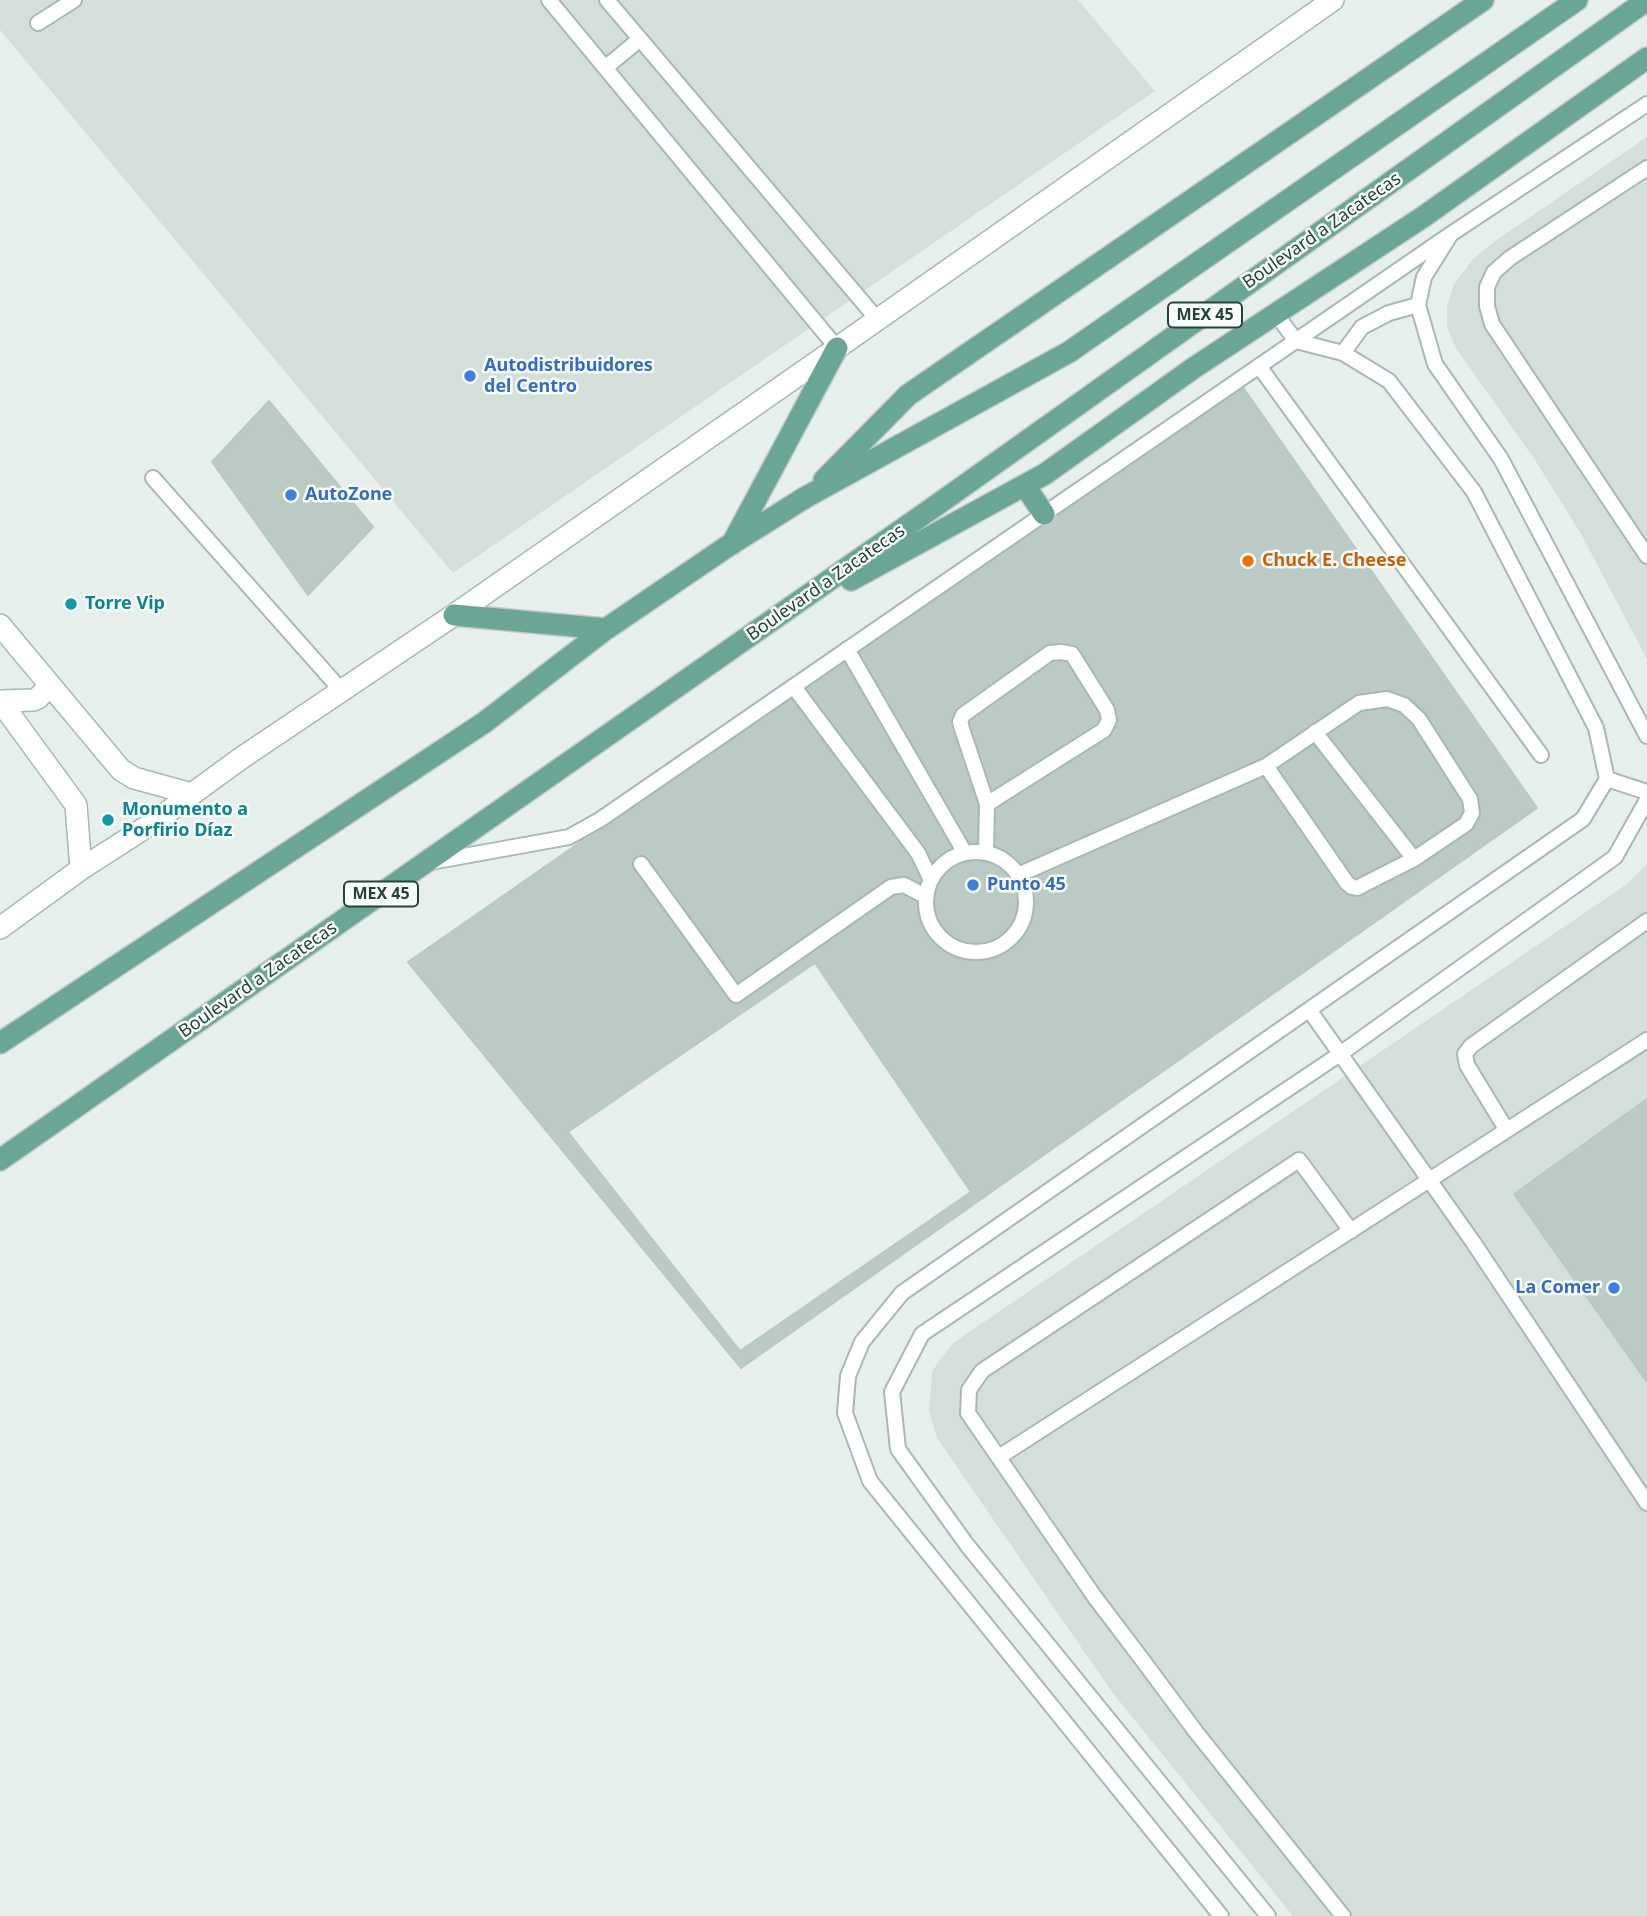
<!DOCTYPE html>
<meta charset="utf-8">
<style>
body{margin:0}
canvas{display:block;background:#e6efeb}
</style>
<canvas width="1647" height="1916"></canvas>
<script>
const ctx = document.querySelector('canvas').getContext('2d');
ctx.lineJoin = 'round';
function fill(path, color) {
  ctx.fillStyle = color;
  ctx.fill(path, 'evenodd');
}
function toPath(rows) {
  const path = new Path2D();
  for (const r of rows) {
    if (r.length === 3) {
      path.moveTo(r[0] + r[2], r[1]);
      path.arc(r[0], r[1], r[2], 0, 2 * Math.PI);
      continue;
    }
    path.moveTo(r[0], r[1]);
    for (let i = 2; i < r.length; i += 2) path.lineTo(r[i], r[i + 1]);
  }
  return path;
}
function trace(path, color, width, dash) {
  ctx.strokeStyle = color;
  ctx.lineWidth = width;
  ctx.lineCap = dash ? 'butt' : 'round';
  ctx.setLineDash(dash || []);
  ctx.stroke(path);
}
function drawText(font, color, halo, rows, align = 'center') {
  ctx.font = font + ' "Noto Sans",sans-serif';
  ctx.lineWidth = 5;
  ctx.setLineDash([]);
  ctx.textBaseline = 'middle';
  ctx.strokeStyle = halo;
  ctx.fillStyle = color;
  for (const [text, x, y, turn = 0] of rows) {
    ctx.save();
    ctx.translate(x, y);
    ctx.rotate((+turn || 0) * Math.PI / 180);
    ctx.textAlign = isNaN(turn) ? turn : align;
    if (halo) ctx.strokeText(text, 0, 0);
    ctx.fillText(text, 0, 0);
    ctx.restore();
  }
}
fill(toPath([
 [0,0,1078,0,1155,91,453,573,0,30],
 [1647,137,1647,659,1581,534,1535,460,1456,348,1447,327,1447,307,1453,286,1473,259,1495,241],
 [1647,864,1647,1916,1293,1916,1112,1692,937,1438,929,1411,932,1372,939,1361,953,1343,1627,884]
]), '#d4dfda');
const building = toPath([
 [1240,383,1537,808,741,1368,408,962,1240,383],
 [269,401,373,527,308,595,212,462,269,401],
 [815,963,971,1192,740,1351,568,1132,815,963],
 [1647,1099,1647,1382,1514,1194,1647,1099]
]);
fill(building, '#bbcac4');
trace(building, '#b8c9c2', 2);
const lane = toPath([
 [549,0,837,348],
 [607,0,877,319],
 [38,23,74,0],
 [605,68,640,39],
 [1647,104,1451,234,1424,277,1418,305,1435,364,1501,459,1647,736],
 [1647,168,1510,258,1494,272,1487,287,1487,306,1492,324,1647,556],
 [1343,353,1362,327,1389,313,1418,305],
 [1259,366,1541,755],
 [153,478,341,690],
 [847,649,965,853],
 [1061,652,1072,654,1107,710,1109,720,1104,730,987,804,962,729,960,722,963,715,1050,653,1061,652],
 [794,687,918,853,931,880],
 [1315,732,1414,859],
 [1607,779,1647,792],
 [976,902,50],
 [986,853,987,804],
 [431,862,569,837,601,819,1451,234],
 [641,864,736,995,891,887,904,885,925,896],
 [1018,875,1266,766,1359,703,1387,699,1404,705,1419,719,1470,799,1472,813,1466,824,1414,859,1357,888,1352,887,1347,883,1266,766],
 [1310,1011,1473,1242,1647,1503],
 [1506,1129,1467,1065,1465,1054,1471,1046,1647,921],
 [999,1457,1647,1040],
 [1221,1916,870,1481,845,1413,848,1376,862,1342,902,1293,1583,819,1607,779,1596,728,1474,492,1389,381,1343,353,1296,341,1276,314],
 [1268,1916,967,1545,898,1449,892,1392,922,1334,1340,1054,1615,857,1647,800],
 [1343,1916,1196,1732,1144,1662,1094,1596,968,1413,969,1390,982,1371,1299,1160,1351,1231]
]);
const street = toPath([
 [192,794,240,759,454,615,837,348,1333,0]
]);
const secondary = toPath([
 [0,625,121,770,134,778,192,794],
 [0,701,76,805,81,869,0,928],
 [1,701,33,700,38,698,49,686],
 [81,869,154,822,192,794]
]);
const primary = toPath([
 [824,480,908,395,1483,0],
 [1025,486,1044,514],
 [732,544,837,348],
 [851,580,1045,474,1195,367,1423,217,1647,58],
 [454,615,606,629],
 [0,1043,485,722,606,629,731,544,806,497,1069,352,1577,0],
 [0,1160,934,507,1647,0]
]);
trace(lane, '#a8b8b2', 18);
trace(street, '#a8b8b2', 24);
trace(secondary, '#a4bbb3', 24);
trace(primary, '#c2cac8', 24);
trace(lane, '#fff', 14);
trace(street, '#fff', 21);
trace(secondary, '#fff', 21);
trace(primary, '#6aa596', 21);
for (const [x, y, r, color] of [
 [470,376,7,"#3f7fe0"],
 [291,495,7,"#3f7fe0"],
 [1248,561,7,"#e8710a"],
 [71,604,7,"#0f9aa8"],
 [108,820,7,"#0f9aa8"],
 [973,885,7,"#3f7fe0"],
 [1614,1288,7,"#3f7fe0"]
]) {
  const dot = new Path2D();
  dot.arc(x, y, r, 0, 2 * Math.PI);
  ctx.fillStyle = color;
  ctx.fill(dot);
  trace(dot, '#f7fbf9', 2.5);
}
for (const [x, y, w] of [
 [1205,315,74],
 [381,894,74]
]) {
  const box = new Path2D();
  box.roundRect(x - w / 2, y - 12.5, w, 25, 5);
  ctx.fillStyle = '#f7fbf9';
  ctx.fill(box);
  trace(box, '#24423a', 2);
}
drawText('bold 16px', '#24423a', null, [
 ["MEX 45",1205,315],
 ["MEX 45",381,894]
]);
drawText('18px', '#24423a', '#f7fbf9', [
 ["Boulevard a Zacatecas",1322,231,-35],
 ["Boulevard a Zacatecas",826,583,-35],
 ["Boulevard a Zacatecas",258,980,-35]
]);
drawText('bold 18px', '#366cbe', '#f7fbf9', [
 ["Autodistribuidores",484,366],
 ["del Centro",484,387],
 ["AutoZone",305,495],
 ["Punto 45",987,885],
 ["La Comer",1600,1288,"right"]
], 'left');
drawText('bold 18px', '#c56008', '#f7fbf9', [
 ["Chuck E. Cheese",1262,561]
], 'left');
drawText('bold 18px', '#0d838f', '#f7fbf9', [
 ["Torre Vip",85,604],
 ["Monumento a",122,810],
 ["Porfirio Díaz",122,831]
], 'left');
</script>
